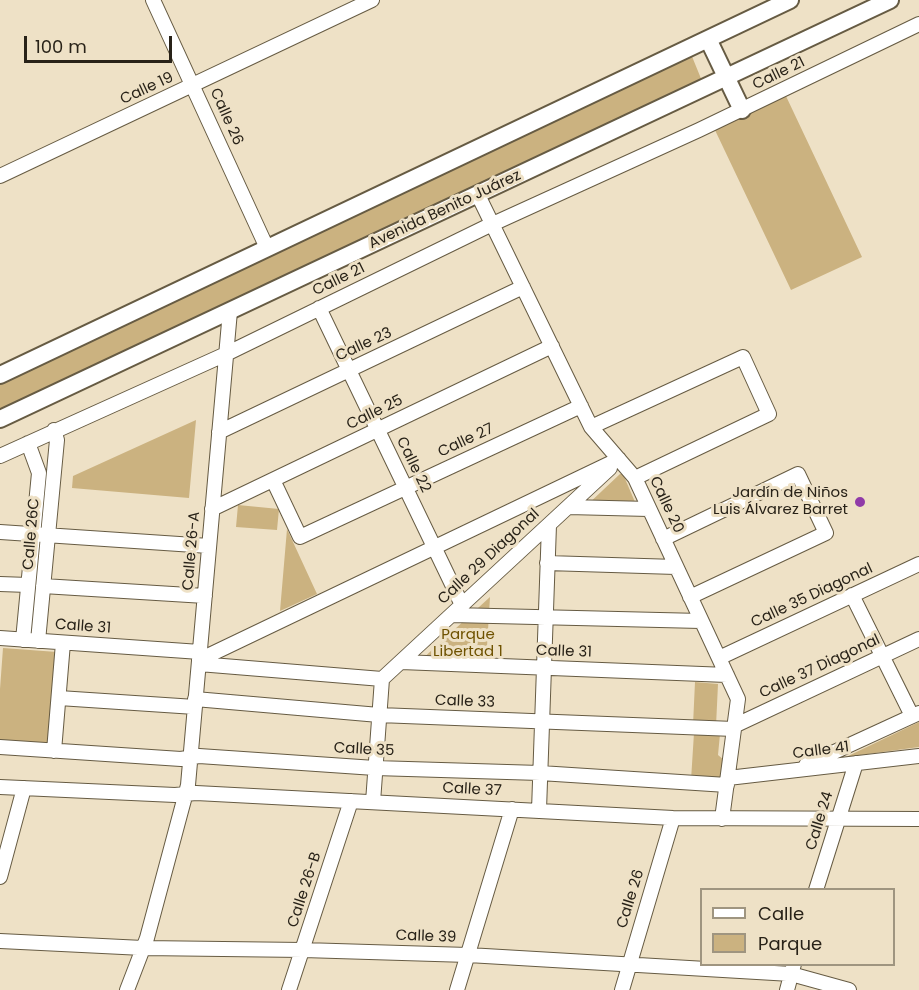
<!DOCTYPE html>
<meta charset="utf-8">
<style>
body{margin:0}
#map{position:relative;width:919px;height:990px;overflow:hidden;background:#eee1c6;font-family:Poppins,sans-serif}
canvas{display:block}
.legend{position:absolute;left:700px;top:888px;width:195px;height:78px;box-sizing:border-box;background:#eee1c6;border:2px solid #9f9580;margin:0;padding:8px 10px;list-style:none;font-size:18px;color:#282218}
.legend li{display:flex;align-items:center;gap:12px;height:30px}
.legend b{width:30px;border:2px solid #9f9580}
.scale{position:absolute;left:24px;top:36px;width:148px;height:27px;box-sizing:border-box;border:3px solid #282218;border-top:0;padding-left:8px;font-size:18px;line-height:21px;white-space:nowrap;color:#282218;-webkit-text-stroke:4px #eee1c6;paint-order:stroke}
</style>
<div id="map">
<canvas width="919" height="990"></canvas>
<ul class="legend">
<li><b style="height:8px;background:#fff"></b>Calle</li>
<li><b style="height:16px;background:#cbb280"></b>Parque</li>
</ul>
<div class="scale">100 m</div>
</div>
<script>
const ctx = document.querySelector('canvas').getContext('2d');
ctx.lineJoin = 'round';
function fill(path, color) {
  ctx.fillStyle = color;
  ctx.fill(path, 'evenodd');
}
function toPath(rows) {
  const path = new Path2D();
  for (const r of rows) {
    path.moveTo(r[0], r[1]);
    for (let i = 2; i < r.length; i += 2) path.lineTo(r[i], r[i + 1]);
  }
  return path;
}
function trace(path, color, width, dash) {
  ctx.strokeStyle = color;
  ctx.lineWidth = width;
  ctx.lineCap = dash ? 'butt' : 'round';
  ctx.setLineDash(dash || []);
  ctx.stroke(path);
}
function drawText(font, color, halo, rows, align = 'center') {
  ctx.font = font + ' Poppins,sans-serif';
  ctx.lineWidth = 6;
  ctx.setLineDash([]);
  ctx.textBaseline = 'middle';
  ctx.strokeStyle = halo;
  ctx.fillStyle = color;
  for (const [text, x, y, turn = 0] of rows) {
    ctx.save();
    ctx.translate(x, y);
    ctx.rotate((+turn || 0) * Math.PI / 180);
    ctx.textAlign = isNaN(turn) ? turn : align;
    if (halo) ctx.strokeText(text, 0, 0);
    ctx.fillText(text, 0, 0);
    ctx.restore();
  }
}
fill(toPath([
 [691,54,702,81,0,413,0,382],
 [785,94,862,257,791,290,714,128],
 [196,420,189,498,72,488,73,476],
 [620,474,623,474,638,509,585,507],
 [238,505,279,509,277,530,236,527],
 [287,529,317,594,280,611],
 [490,597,486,663,420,661],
 [3,648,57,652,49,744,0,740,0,689],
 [695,682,718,684,716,726,693,725],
 [919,722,919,747,846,757],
 [694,733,720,734,718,755,724,760,720,782,691,780]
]), '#cbb280');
const minor = toPath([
 [153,0,267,248],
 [0,176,372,0],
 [478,195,591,427,635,478,738,699,722,819],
 [319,308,462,605],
 [591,427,743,357,769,414,635,478],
 [219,432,523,287],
 [0,456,226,354,486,227,699,130,919,24],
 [273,480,300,537,581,406],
 [568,507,649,509],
 [212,509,552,346],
 [0,532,209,546],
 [663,539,798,474,826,533,690,597],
 [547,563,676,567],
 [0,584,28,585],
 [43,586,205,596],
 [852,595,912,716],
 [452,615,701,621],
 [0,638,200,652],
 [23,640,39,473,28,443],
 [38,641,57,440,54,430],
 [719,658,919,564],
 [199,660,619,459],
 [401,662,727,675],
 [199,664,382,679],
 [382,679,610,468],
 [59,698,195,707],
 [195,699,379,715,734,729],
 [734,726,919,639],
 [0,747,181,759,199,756,375,768,540,773,727,785],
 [54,751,63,643],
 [806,765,919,713],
 [728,778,919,756],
 [0,787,175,795,196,793,673,818,919,819],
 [373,802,382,679],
 [539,810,549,525],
 [0,877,24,788],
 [816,890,856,763],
 [0,941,143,948,303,950,468,955,791,974,849,990],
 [127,990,147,938,188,785,230,311],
 [289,990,351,801],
 [457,990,512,809],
 [622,990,673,818],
 [787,990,794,964]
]);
const major = toPath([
 [708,39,742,110],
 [0,375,790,0],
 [0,419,890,0]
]);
trace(minor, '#665b43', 16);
trace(major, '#665b43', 20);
trace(minor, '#fff', 14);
trace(major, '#fff', 16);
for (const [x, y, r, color] of [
 [860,502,6,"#903ba8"]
]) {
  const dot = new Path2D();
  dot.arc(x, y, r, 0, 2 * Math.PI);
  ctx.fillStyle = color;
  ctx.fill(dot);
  trace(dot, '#eee1c6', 2);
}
drawText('15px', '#282218', '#eee1c6', [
 ["Calle 21",779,74,-26],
 ["Calle 19",147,89,-25],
 ["Calle 26",226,117,66],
 ["Avenida Benito Juárez",445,210,-25],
 ["Calle 21",339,280,-26],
 ["Calle 23",364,345,-25],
 ["Calle 25",375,413,-26],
 ["Calle 27",466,441,-25],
 ["Calle 22",413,465,64],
 ["Calle 20",666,505,65],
 ["Calle 26C",32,534,-85],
 ["Calle 26-A",192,551,-85],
 ["Calle 29 Diagonal",489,557,-43],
 ["Calle 35 Diagonal",812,596,-25],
 ["Calle 31",83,627,4],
 ["Calle 31",564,652,2],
 ["Calle 37 Diagonal",820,667,-25],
 ["Calle 33",465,702,2],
 ["Calle 35",364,750,3],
 ["Calle 41",821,751,-7],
 ["Calle 37",472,790,3],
 ["Calle 24",820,821,-73],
 ["Calle 26-B",305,890,-72],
 ["Calle 26",631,899,-73],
 ["Calle 39",426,937,2]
]);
drawText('15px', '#282218', '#eee1c6', [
 ["Jardín de Niños",848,493],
 ["Luis Álvarez Barret",848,510]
], 'right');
drawText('15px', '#6f5200', '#eee1c6', [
 ["Parque",468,635],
 ["Libertad 1",468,652]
]);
</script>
